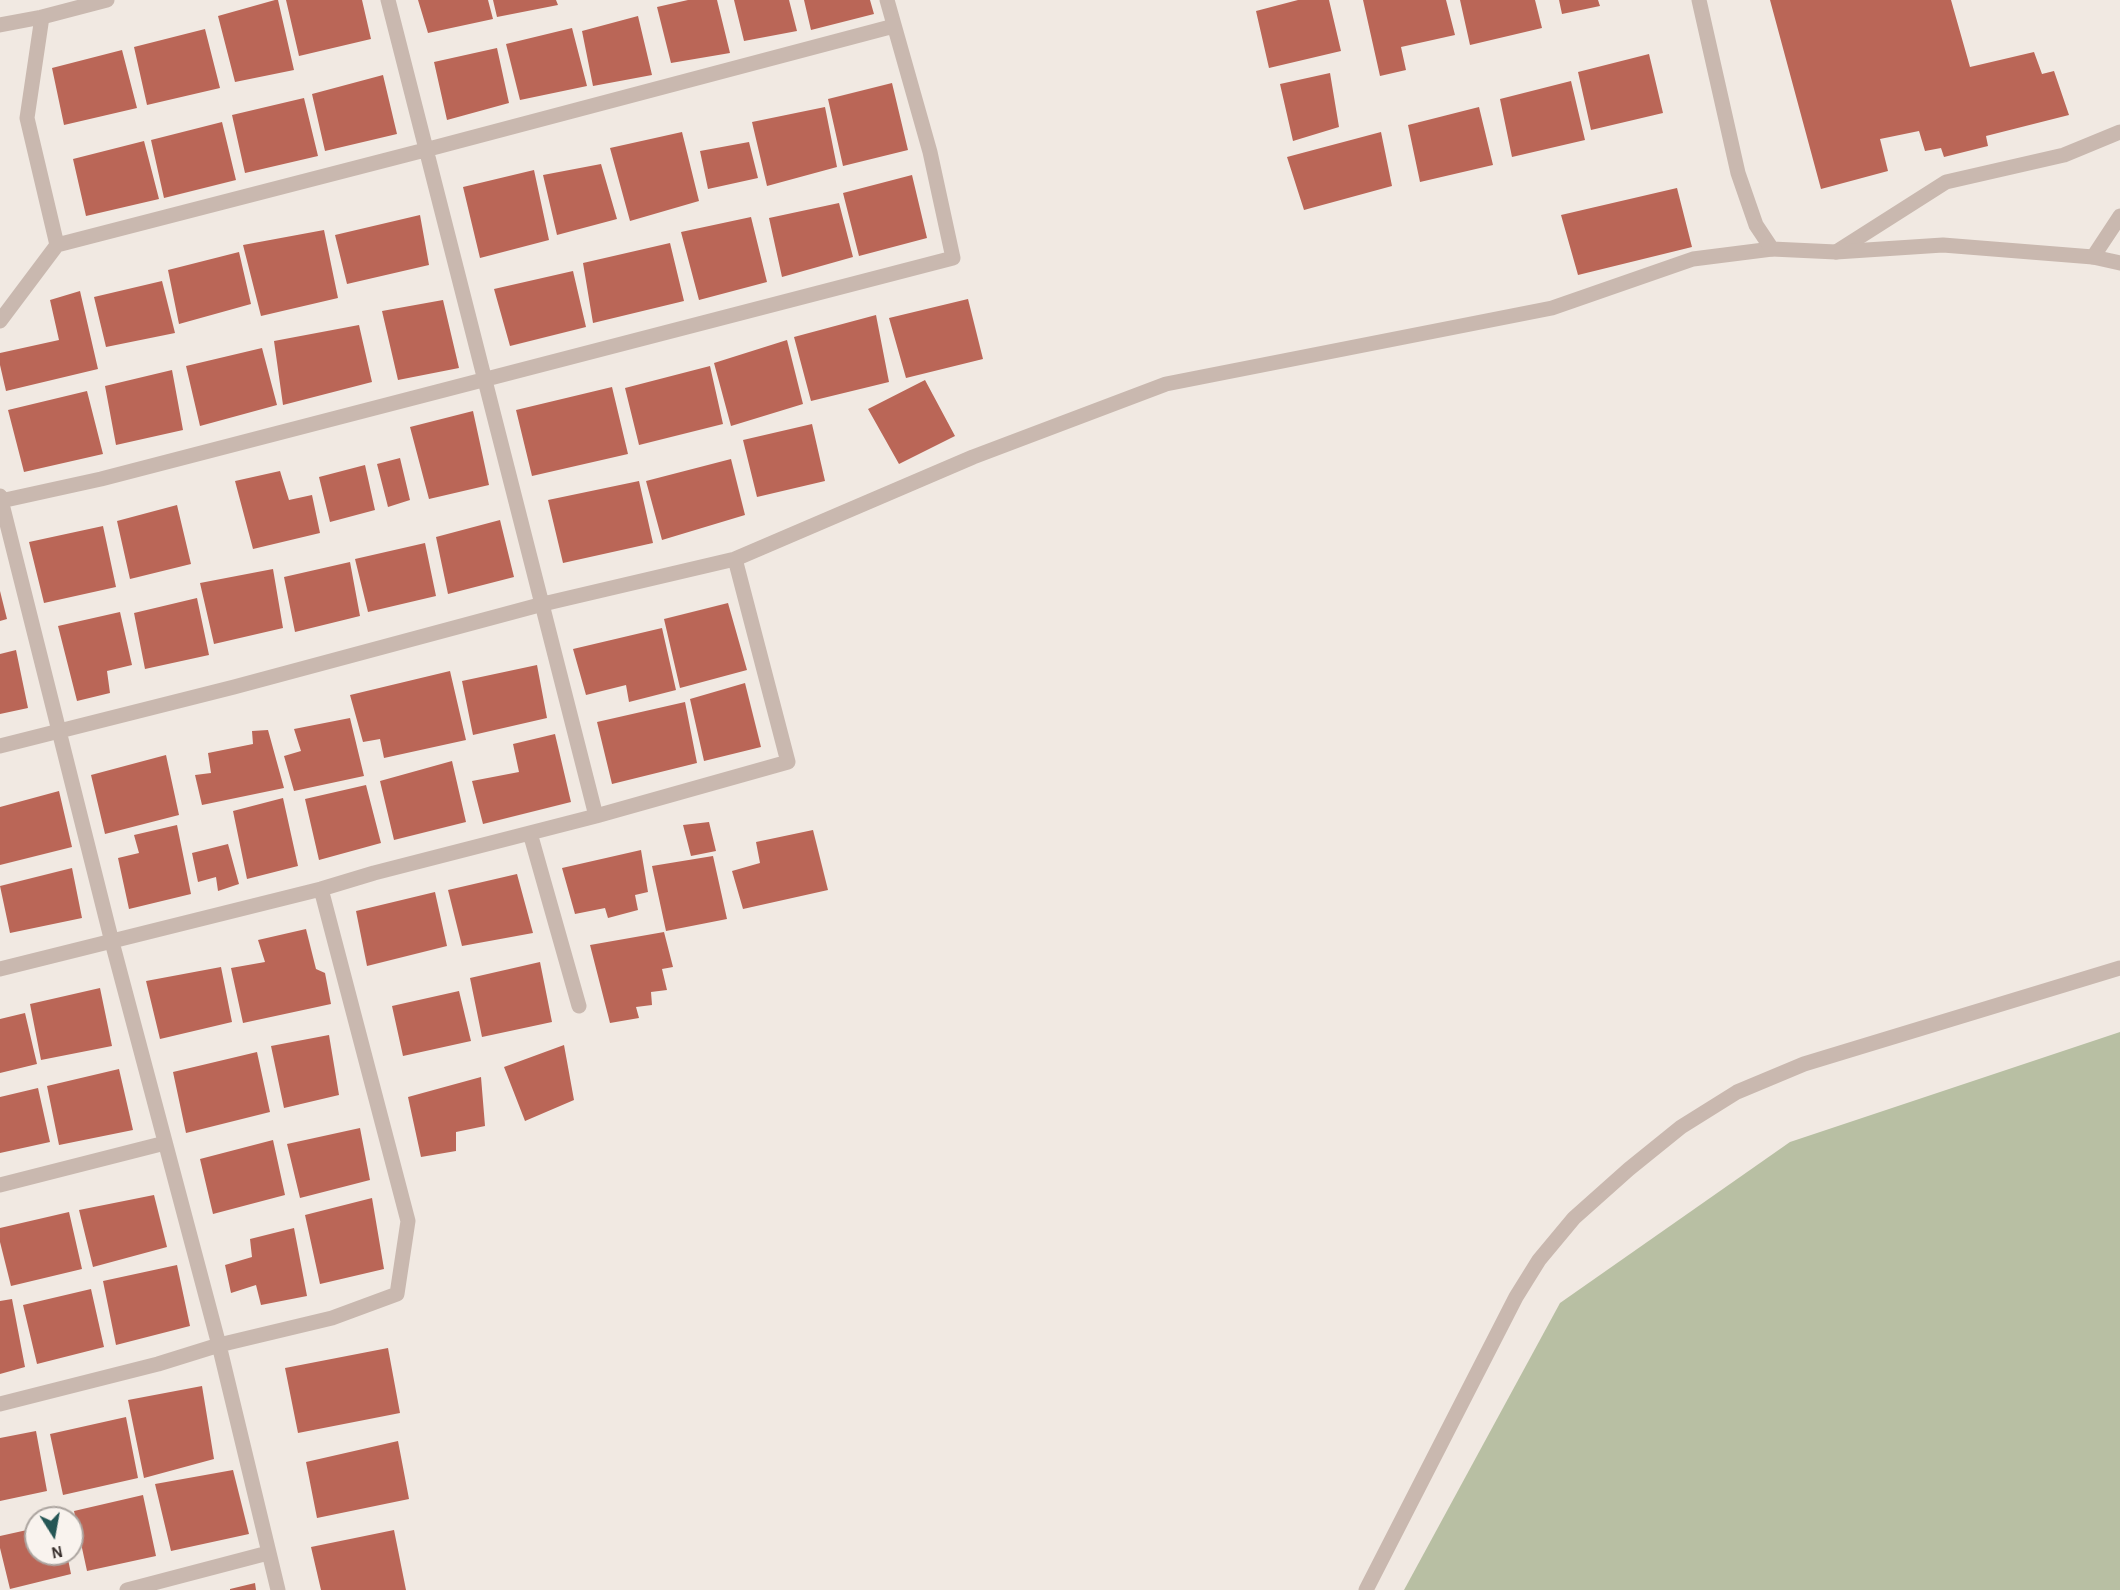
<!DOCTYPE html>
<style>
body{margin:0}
#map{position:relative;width:2120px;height:1590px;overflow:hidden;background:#f1e9e2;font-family:"Alegreya Sans",sans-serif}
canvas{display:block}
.north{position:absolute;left:24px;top:1506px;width:60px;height:60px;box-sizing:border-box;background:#f9f3ee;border:2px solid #aca5a0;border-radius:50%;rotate:169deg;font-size:16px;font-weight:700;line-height:24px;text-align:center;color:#382f2c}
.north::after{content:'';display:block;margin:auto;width:21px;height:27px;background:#255655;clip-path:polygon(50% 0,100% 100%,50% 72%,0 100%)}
</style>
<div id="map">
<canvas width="2120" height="1590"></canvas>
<div class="north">N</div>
</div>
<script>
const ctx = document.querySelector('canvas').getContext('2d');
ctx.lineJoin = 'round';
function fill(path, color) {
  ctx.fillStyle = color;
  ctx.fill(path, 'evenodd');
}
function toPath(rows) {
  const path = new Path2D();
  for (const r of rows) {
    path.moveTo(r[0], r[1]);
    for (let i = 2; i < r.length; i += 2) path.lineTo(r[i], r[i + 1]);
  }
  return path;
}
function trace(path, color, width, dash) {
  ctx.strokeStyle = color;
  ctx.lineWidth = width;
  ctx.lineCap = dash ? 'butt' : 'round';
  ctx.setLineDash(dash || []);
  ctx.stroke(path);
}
fill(toPath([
 [2120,1032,2120,1590,1404,1590,1560,1303,1790,1142]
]), '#b8bfa3');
fill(toPath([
 [275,0,278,0,294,70,235,82,218,16],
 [286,0,362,0,371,39,299,56],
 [418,0,488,0,493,19,428,33],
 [493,0,556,0,558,5,497,17],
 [688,0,717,0,730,53,671,63,657,7],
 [734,0,789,0,797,31,744,41],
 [804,0,870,0,874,14,811,30],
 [1298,0,1329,0,1341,51,1269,68,1256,11],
 [1363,0,1446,0,1455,35,1401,47,1406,70,1380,76],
 [1460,0,1535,0,1542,28,1470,45],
 [1559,0,1598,0,1600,6,1562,14],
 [1770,0,1951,0,1970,67,2034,52,2042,74,2054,71,2069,115,1986,136,1988,146,1944,157,1941,148,1925,151,1919,131,1880,139,1888,171,1821,189],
 [638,16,652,75,593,86,582,31],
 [572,28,587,86,520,100,506,44],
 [205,29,220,88,147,105,134,47],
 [497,48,509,103,447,120,434,62],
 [122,50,137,108,64,125,52,68],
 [1649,54,1663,113,1591,130,1578,72],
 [1330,73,1339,127,1293,141,1280,84],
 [383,75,397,134,325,151,312,94],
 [1571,81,1585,140,1512,157,1500,99],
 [892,83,908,150,843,166,828,99],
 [304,98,318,156,245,173,232,115],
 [825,107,837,167,767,186,752,122],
 [1479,107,1493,165,1420,182,1408,125],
 [222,122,236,180,164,198,151,140],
 [682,132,699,201,630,221,610,148],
 [1381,132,1392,186,1304,210,1287,157],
 [144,141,159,199,86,216,73,159],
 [749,142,758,178,708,189,700,151],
 [601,164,617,219,557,235,543,175],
 [534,170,549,240,480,258,463,187],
 [912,175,927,238,859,256,843,193],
 [1677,188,1692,247,1578,275,1561,215],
 [839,203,853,257,782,277,769,218],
 [420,215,429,265,347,284,335,235],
 [751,217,767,282,699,300,681,232],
 [324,230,338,298,261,316,243,245],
 [670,243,684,301,593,323,583,263],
 [239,252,251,304,179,324,168,270],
 [573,271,586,327,510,346,494,289],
 [162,281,175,333,106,347,94,297],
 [80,291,98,369,6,391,0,365,0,353,59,340,50,300],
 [968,299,983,359,906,378,889,318],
 [443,300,459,368,398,380,382,311],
 [876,315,889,382,811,401,794,337],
 [359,325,372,382,283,405,274,341],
 [787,340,803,404,731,426,714,363],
 [262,348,277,405,200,426,186,366],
 [710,366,723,424,639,445,625,388],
 [172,370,183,430,116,445,105,386],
 [925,380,955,436,899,464,868,409],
 [612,387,628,454,532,476,516,410],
 [87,391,103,454,24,472,8,410],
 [473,411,489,485,429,499,410,427],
 [812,424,825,481,757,497,743,440],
 [400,458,410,500,388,507,377,464],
 [731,459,745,515,662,540,646,481],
 [365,465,375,510,330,522,319,477],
 [280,471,289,500,312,495,320,533,253,549,235,481],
 [639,481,653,543,563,563,548,500],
 [177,505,191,564,130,579,117,521],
 [500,520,514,577,448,594,436,537],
 [103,526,116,587,44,603,29,542],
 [425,543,436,596,368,612,355,559],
 [350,562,360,616,295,632,284,577],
 [273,569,283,628,214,644,200,583],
 [0,591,7,619,0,621],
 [197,598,209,655,145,669,134,613],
 [728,603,747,670,680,688,664,619],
 [120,612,132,665,107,671,110,693,77,701,58,626],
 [662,628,676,690,629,702,626,685,586,695,573,649],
 [16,650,28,708,0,714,0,654],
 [537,665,547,718,473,735,462,681],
 [450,671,466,740,384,758,380,739,363,742,350,695],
 [745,683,761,747,704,761,690,699],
 [685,702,697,763,612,784,597,722],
 [350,718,364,776,294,791,284,756,301,751,294,729],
 [268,730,284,788,202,805,195,775,211,773,208,753,253,744,252,731],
 [555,734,571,802,483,824,472,781,519,772,513,744],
 [166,755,179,815,105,834,91,775],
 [452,761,466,822,394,840,380,781],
 [366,785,381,843,319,860,305,799],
 [59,791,72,847,0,865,0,807],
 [283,798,298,866,247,879,233,811],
 [709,822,716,851,691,856,683,825],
 [177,825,191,894,129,909,118,858,139,853,134,835],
 [813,830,828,890,743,909,732,871,760,863,756,842],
 [228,844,239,884,218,891,216,877,198,882,192,853],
 [641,850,648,892,635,895,638,910,608,918,605,908,575,914,562,868],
 [713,856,727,919,666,931,652,866],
 [72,868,82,918,10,933,0,886],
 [517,874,533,933,462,946,448,890],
 [435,892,447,946,367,966,356,911],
 [306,929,316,969,325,973,331,1004,243,1023,231,968,265,962,258,940],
 [664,932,673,967,662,969,667,990,651,992,652,1005,636,1007,639,1018,610,1023,590,945],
 [540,962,552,1022,482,1037,470,978],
 [221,967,232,1022,160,1039,146,981],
 [100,988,112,1046,41,1060,30,1004],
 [459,991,471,1041,403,1056,392,1006],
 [25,1013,37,1064,0,1073,0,1019],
 [329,1035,339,1095,284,1108,271,1046],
 [564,1045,574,1100,525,1121,504,1067],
 [257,1052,270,1112,186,1133,173,1072],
 [119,1069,133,1130,59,1145,47,1086],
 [481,1077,485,1126,456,1132,456,1151,421,1157,408,1097],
 [38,1088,50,1142,0,1153,0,1097],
 [360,1128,370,1180,300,1198,287,1144],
 [273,1140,285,1195,213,1214,200,1159],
 [154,1195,167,1247,93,1267,79,1210],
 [372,1198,384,1269,320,1284,305,1215],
 [69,1212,82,1269,11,1286,0,1242,0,1228],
 [294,1228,307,1296,261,1305,256,1285,231,1293,225,1265,252,1257,250,1239],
 [177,1265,190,1326,116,1345,103,1281],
 [91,1289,104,1347,37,1364,23,1305],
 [12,1299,25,1367,0,1374,0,1301],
 [388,1348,400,1413,298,1433,285,1368],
 [202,1386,214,1459,144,1478,128,1400],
 [126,1417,138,1478,63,1495,50,1434],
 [36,1431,47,1491,0,1501,0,1438],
 [398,1441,409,1499,317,1518,306,1462],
 [233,1470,249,1534,171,1551,155,1484],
 [143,1495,156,1556,87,1571,74,1511],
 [36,1528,36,1554,67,1554,71,1574,10,1589,0,1548,0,1536],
 [394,1530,406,1590,321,1590,311,1547],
 [255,1583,256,1590,230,1590,230,1589]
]), '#ba6657');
trace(toPath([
 [388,0,596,816],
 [42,17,27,118,57,245],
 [0,25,42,17,107,0],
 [1836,252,1946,182,2064,155,2120,132],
 [2093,257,2120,216],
 [0,321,57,245,425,150,894,26],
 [0,496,112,942,219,1345,278,1590],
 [1,501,101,479,953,258,930,152,887,0],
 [0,746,234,687,543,604,735,559,973,457,1166,384,1552,308,1693,259,1772,249],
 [530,833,579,1006],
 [0,969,321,889,374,873,596,816,788,762,735,559],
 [0,1185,165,1143],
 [0,1404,158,1364,219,1345,332,1318,397,1294,408,1221,321,889],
 [127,1590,268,1553]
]), '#c9b8af', 15);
trace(toPath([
 [1699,0,1738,173,1756,225,1772,249,1836,252,1943,245,2093,257,2120,263],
 [1366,1590,1516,1297,1539,1260,1574,1218,1629,1169,1681,1127,1737,1092,1804,1064,2120,968]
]), '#c9b8af', 15);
</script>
